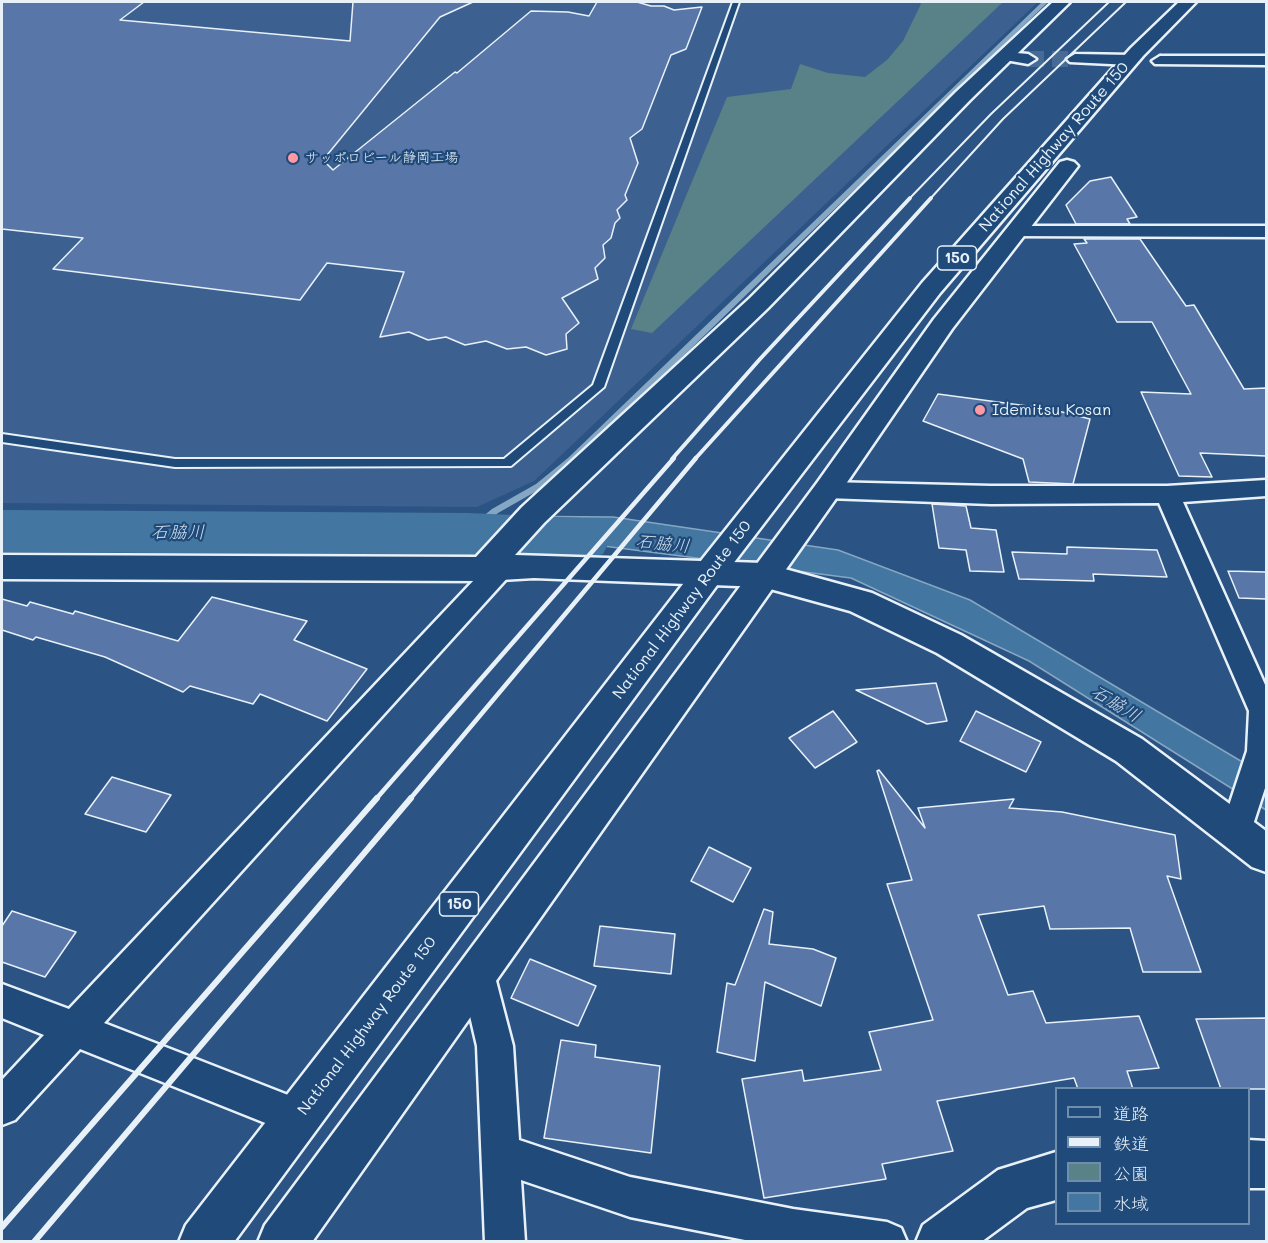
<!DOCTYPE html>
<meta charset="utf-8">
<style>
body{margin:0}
#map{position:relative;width:1268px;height:1243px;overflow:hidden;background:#2b5383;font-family:Mali,"Klee One",sans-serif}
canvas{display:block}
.frame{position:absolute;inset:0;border:3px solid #e8f1f8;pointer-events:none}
.legend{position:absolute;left:1055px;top:1087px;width:195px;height:138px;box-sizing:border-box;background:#1f4a7a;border:2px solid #6f8dac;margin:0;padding:8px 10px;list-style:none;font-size:18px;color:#e8f1f8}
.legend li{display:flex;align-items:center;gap:12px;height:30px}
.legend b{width:30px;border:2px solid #6f8dac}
</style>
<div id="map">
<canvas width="1268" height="1243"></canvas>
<div class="frame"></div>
<ul class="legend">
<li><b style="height:8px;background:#1f4a7a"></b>道路</li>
<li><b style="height:8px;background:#e8f1f8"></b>鉄道</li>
<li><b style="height:16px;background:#588288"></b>公園</li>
<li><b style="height:16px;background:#4376a0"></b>水域</li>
</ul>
</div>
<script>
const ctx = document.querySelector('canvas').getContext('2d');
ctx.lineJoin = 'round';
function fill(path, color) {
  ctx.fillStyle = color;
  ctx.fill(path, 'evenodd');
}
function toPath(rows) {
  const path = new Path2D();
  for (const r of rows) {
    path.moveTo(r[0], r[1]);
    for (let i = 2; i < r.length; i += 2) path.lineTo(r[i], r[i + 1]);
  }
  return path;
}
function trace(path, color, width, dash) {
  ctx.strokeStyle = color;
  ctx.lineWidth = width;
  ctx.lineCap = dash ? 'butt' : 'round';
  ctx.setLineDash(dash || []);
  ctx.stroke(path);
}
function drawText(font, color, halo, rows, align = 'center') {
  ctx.font = font + ' Mali,"Klee One",sans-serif';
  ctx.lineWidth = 4.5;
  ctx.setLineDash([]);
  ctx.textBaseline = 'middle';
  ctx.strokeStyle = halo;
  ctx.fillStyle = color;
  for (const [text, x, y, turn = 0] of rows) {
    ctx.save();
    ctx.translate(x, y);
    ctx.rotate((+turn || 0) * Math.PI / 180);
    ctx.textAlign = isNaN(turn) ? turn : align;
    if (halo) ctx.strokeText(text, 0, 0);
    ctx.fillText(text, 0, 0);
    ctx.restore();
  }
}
fill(toPath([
 [2,2,1038,2,534,481,477,507,2,503]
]), '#3c6190');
fill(toPath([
 [919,2,1003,2,652,333,631,329,727,97,791,89,800,64,828,73,865,77,887,60,903,41,921,4]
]), '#588288');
const water = toPath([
 [2,512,613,517,838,550,970,600,1266,776,1266,810,1029,661,851,578,464,528,2,538,2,512]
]);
fill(water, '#4376a0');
trace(water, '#85a7c3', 1.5);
fill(toPath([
 [1042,2,1048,2,574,462,542,488,498,513,471,537,465,537,463,534,465,531,492,509,536,484,568,458,1042,2]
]), '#85a7c3');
fill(toPath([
 [2,510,468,513,582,518,603,524,611,539,603,554,582,560,468,555,2,552,2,510]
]), '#4376a0');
const building = toPath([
 [2,2,144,2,120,20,350,41,353,2,473,2,440,17,323,160,333,170,455,72,457,73,531,11,568,12,589,16,597,2,637,2,651,6,664,6,674,10,702,7,686,49,671,55,642,129,630,138,638,163,625,195,627,200,617,210,620,218,615,223,611,238,603,245,605,258,595,268,598,279,562,298,579,323,566,334,567,349,546,355,526,347,507,349,486,341,465,345,446,337,428,340,409,332,380,337,404,272,327,263,300,300,53,269,83,238,2,229,2,2],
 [1111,177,1137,217,1127,219,1130,224,1076,224,1066,205,1090,181,1111,177],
 [1084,239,1140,239,1186,306,1194,305,1244,389,1266,388,1266,456,1200,453,1212,477,1179,476,1141,392,1191,394,1152,322,1117,322,1074,244,1087,243,1084,239],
 [938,394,1050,409,1090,419,1073,484,1029,482,1023,459,923,421,938,394],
 [932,504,966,506,971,528,996,530,1004,572,970,571,966,550,939,548,932,504],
 [1067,547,1157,550,1167,577,1093,574,1094,581,1019,579,1012,552,1067,554,1067,547],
 [1228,571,1266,572,1266,599,1239,598,1228,571],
 [212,597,307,621,294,640,367,669,327,721,260,694,253,704,190,686,183,692,105,657,36,637,33,640,2,630,2,599,27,606,30,602,73,614,75,611,178,641,212,597],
 [936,683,947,721,927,724,856,690,936,683],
 [833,711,857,742,815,768,789,738,833,711],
 [976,711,1041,742,1026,772,960,741,976,711],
 [879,770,925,828,918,808,1014,799,1009,808,1062,812,1175,835,1181,879,1167,876,1201,972,1143,972,1130,928,1050,929,1044,906,978,915,1008,995,1033,991,1046,1023,1139,1016,1159,1068,1127,1071,1133,1089,1078,1089,1074,1078,937,1101,953,1151,882,1164,886,1179,764,1198,742,1079,802,1070,804,1081,881,1070,869,1032,933,1020,887,884,912,880,877,771,879,770],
 [112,777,171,795,146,832,85,814,112,777],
 [709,847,751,868,733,902,691,881,709,847],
 [764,909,773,912,769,944,813,949,836,958,821,1006,765,982,755,1061,717,1052,727,983,735,985,764,909],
 [12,911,76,932,45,977,2,962,2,926,12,911],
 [600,926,675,934,671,974,594,966,600,926],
 [530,959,596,986,578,1026,511,998,530,959],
 [1266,1018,1266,1089,1221,1089,1196,1019,1266,1018],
 [561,1040,596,1045,595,1057,660,1066,651,1153,544,1138,561,1040]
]);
fill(building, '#5976a8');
trace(building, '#e8f1f8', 1.5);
trace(toPath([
 [1028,59,1075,59]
]), '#476b95', 16, [16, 8]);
const service = toPath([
 [733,2,739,2,604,387,511,466,175,467,2,442,2,434,175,459,504,459,593,385,733,2]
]);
const minor = toPath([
 [1005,52,1028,54,1036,59,1028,64,1000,59,998,56,1005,52],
 [1075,54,1131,55,1139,60,1131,65,1070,62,1067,59,1075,54],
 [1160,56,1266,56,1266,65,1155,64,1152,61,1160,56],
 [1016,226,1266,226,1266,237,1009,236,1007,232,1009,228,1016,226],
 [1266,480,1266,496,1183,502,1266,687,1266,785,1248,840,1237,844,1226,840,1221,830,1247,751,1249,711,1159,503,991,504,827,498,818,496,815,490,818,484,827,482,991,486,1167,486,1266,480],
 [501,558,510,561,514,568,510,575,104,1023,311,1104,317,1117,311,1130,298,1136,80,1049,15,1120,2,1125,2,1080,44,1035,2,1018,2,984,69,1009,492,561,501,558],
 [477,956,489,961,494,973,513,1046,519,1140,630,1177,793,1209,887,1222,901,1228,907,1242,755,1242,630,1217,521,1180,525,1242,485,1242,477,1046,460,973,465,961,477,956]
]);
const tertiary = toPath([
 [1053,2,1070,2,970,100,768,308,544,523,515,555,763,563,872,593,961,635,1142,739,1266,831,1266,872,1252,867,1116,761,937,653,850,611,763,587,534,578,484,581,2,579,2,555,476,557,522,507,750,298,956,92,1053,2],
 [1248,1140,1266,1141,1266,1188,1248,1188,1248,1140],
 [1056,1152,1056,1200,1027,1208,981,1242,916,1242,923,1225,998,1170,1056,1152]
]);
const trunk = toPath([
 [1179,2,1196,2,1143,56,940,293,726,573,234,1242,179,1242,186,1225,704,557,922,283,1131,48,1179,2],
 [1067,160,1074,162,1078,166,952,329,837,497,312,1242,258,1242,265,1225,817,483,934,319,1060,162,1067,160]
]);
trace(service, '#e8f1f8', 4);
trace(minor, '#e8f1f8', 5);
trace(tertiary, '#e8f1f8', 5);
trace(trunk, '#e8f1f8', 5);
fill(service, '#1f4a7a');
fill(minor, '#1f4a7a');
fill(tertiary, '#1f4a7a');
fill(trunk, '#1f4a7a');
trace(toPath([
 [909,199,991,114,1109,2],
 [930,199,1003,119,1126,2]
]), '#e8f1f8', 2);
trace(toPath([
 [672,459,760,359,910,198],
 [695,459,931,198]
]), '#e8f1f8', 4);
trace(toPath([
 [376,799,674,458],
 [410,799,696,458]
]), '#e8f1f8', 4.5);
trace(toPath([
 [2,1227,377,798],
 [34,1242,411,798]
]), '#e8f1f8', 6);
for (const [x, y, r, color] of [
 [293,158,6,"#ff9aa2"],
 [980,410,6,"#ff9aa2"]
]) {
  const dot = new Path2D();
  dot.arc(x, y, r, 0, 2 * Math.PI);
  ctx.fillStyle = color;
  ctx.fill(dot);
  trace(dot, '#1f4a7a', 2);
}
drawText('14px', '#e8f1f8', '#1f4a7a', [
 ["サッポロビール静岡工場",305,158]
], 'left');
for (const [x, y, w] of [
 [957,258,39],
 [459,904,39]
]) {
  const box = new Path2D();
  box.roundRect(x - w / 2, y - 12, w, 24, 4.5);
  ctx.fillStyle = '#1f4a7a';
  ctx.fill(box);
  trace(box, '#e8f1f8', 1.5);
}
drawText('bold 15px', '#e8f1f8', null, [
 ["150",957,258],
 ["150",459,904]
]);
drawText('16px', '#e8f1f8', '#1f4a7a', [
 ["National Highway Route 150",1054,147,-49],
 ["National Highway Route 150",682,610,-53],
 ["National Highway Route 150",367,1026,-53]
]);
drawText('16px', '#e8f1f8', '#1f4a7a', [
 ["Idemitsu Kosan",992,410]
], 'left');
drawText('italic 18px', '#cfdfeb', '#1f4a7a', [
 ["石脇川",178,532],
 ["石脇川",663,544,6],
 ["石脇川",1116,704,31]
]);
</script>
